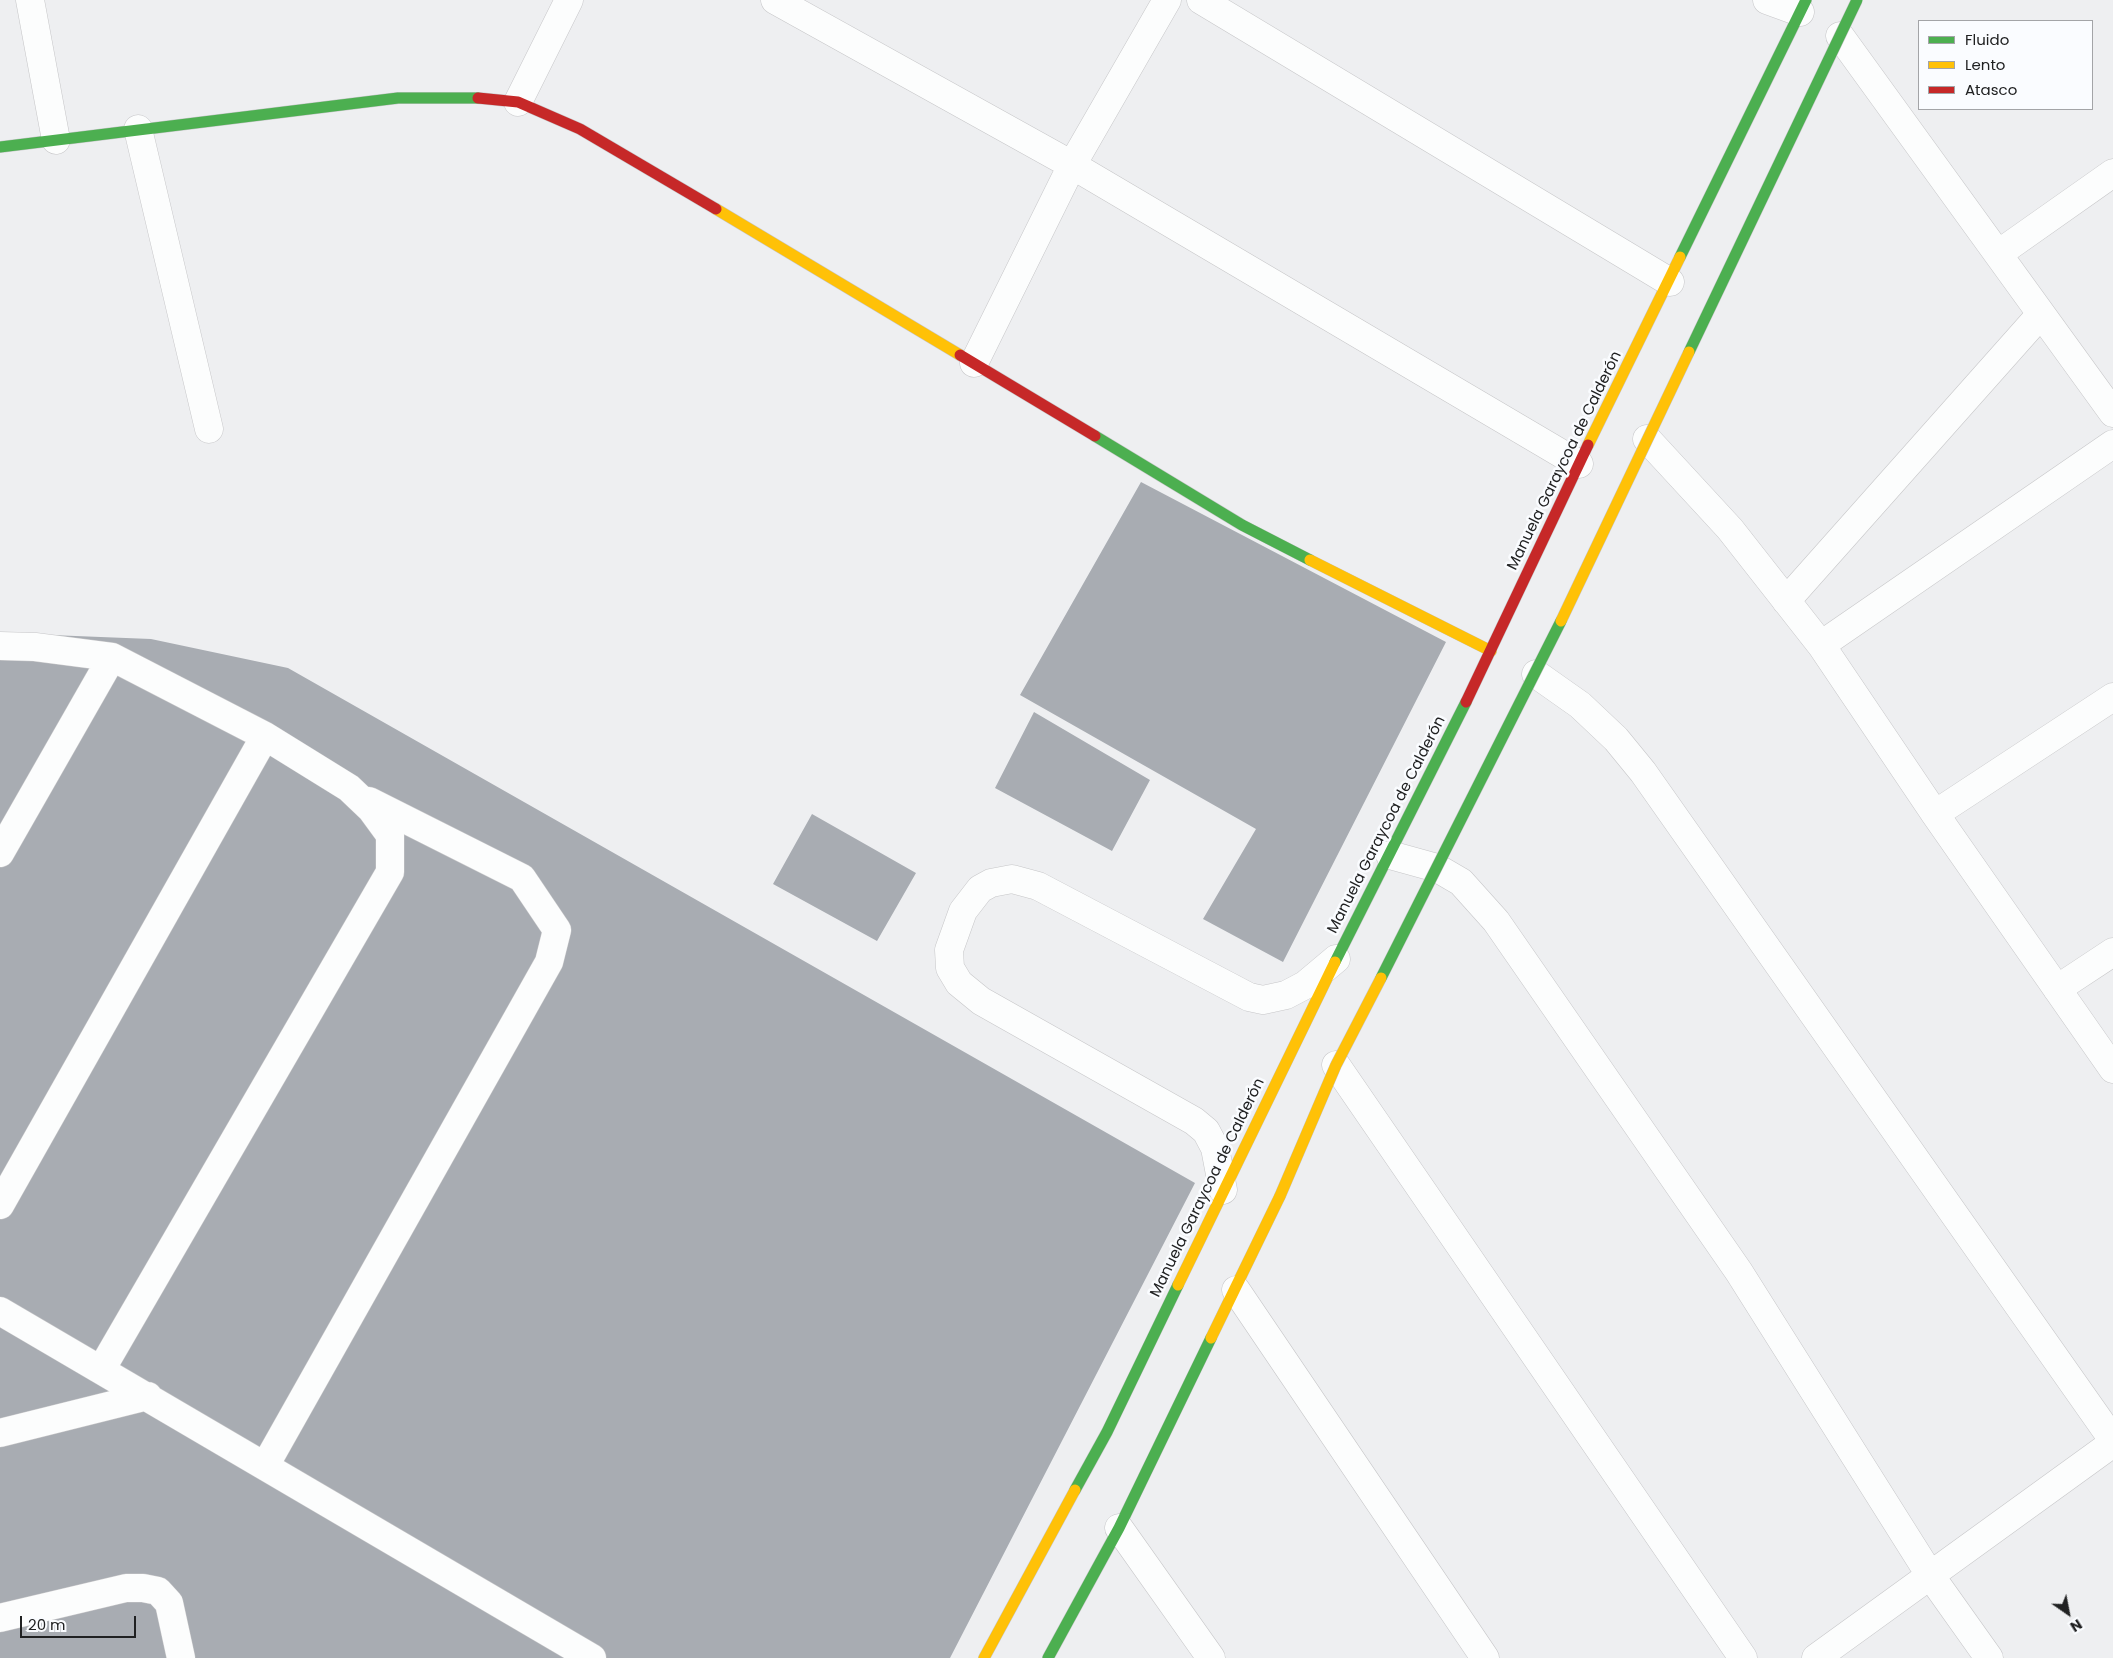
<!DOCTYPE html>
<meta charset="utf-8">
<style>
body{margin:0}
#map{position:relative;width:2113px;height:1658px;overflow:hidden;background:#eeeff1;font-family:Poppins,sans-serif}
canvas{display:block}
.legend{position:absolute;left:1918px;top:20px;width:175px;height:90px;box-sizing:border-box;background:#fafcff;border:1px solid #a3a4a7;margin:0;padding:6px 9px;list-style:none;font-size:15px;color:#202122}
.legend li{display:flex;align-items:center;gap:10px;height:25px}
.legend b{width:25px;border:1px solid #a3a4a7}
.north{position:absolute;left:2043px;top:1588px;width:50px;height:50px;-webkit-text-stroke:4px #fafcff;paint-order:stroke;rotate:147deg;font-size:14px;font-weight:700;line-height:20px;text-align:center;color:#202122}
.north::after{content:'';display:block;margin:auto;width:18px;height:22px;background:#202122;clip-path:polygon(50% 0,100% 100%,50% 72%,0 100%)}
.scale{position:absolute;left:20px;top:1616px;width:116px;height:22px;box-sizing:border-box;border:2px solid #202122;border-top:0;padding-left:6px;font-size:15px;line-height:18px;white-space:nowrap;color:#202122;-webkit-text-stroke:4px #fafcff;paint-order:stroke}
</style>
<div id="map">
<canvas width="2113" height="1658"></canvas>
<ul class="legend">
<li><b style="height:6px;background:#4caf50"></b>Fluido</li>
<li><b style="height:6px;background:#ffc107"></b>Lento</li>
<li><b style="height:6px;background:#c62828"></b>Atasco</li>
</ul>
<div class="north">N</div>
<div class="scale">20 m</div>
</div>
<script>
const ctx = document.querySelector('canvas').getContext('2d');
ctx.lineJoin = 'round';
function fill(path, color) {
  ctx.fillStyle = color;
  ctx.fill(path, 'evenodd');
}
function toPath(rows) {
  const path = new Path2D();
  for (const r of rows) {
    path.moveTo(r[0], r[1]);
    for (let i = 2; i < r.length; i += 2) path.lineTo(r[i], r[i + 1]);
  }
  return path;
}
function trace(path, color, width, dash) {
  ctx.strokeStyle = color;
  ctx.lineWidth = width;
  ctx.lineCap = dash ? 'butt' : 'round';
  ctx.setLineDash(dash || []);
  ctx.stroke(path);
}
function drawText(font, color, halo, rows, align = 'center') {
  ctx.font = font + ' Poppins,sans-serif';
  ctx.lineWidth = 5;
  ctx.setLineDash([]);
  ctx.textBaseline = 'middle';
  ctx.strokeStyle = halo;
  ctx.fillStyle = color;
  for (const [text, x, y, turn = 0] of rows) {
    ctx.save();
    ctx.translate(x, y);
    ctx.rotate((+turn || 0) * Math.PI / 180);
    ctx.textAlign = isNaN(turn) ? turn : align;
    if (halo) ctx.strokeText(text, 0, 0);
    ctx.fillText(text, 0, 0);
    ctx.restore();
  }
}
fill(toPath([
 [1141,482,1446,642,1283,962,1203,919,1256,829,1020,695],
 [0,633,151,639,288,668,1195,1183,950,1658,0,1658],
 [1034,712,1150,780,1112,851,995,788],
 [812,814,916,873,877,941,773,884]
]), '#a8acb2');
const street = toPath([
 [30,0,56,140],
 [775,0,1072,165,1579,464],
 [1201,0,1670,282],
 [1767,0,1800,12],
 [1840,36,2113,413],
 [518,102,569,0],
 [138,129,209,429],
 [1998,254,2113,173],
 [974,363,1072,165,1167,0],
 [1647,439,1730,529,1821,645,1935,814,2113,1069],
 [1786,601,2041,314],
 [1821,645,2113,444],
 [0,646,35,647,112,657,265,736,349,788,371,809,390,835,390,872,101,1370],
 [1536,674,1580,705,1616,739,1643,772,2113,1440],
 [1935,814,2113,697],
 [0,853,112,657],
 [1390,855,1437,868,1461,882,1496,921,1739,1272,1930,1575,1989,1658],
 [2057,989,2113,952],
 [1336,1065,1743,1658],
 [1223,1190,1215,1148,1206,1131,1194,1121,981,1001,959,983,950,968,949,950,963,911,980,889,991,883,1012,879,1038,886,1249,997,1263,1000,1286,995,1305,985,1336,959],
 [0,1205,265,736],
 [1236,1290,1485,1658],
 [0,1311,592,1658],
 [0,1433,148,1396],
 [265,1466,549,962,557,930,522,878,369,801],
 [1119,1528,1211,1658],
 [0,1618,126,1588,143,1588,158,1591,169,1603,181,1658],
 [1816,1658,2113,1443]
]);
const fast = toPath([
 [0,147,398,98,478,98],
 [1680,257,1806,0],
 [1095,436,1242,525,1310,560],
 [1335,962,1466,702],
 [1075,1490,1107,1432,1178,1285],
 [1048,1658,1119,1528,1211,1338]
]);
const slow = toPath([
 [716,209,960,355],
 [1588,445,1680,257],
 [1310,560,1491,651],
 [1178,1285,1335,962],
 [1211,1338,1280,1196],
 [984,1658,1075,1490]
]);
const jam = toPath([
 [478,98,518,102,580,129,716,209],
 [960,355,1095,436],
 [1466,702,1588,445]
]);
trace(street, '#c6c6c8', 29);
trace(fast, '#c6c6c8', 12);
trace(slow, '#c6c6c8', 12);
trace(jam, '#c6c6c8', 12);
trace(street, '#fcfdfd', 28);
trace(fast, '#4caf50', 11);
trace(slow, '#ffc107', 11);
trace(jam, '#c62828', 11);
const fastBridge = toPath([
 [1689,352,1857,0],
 [1381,978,1561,621]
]);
const slowBridge = toPath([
 [1561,621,1689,352],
 [1280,1196,1336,1065,1381,978]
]);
trace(fastBridge, '#c6c6c8', 12, []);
trace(slowBridge, '#c6c6c8', 12, []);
trace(fastBridge, '#4caf50', 11);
trace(slowBridge, '#ffc107', 11);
drawText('15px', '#202122', '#fafcff', [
 ["Manuela Garaycoa de Calderón",1565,461,-64],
 ["Manuela Garaycoa de Calderón",1387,825,-63],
 ["Manuela Garaycoa de Calderón",1208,1188,-64]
]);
</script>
